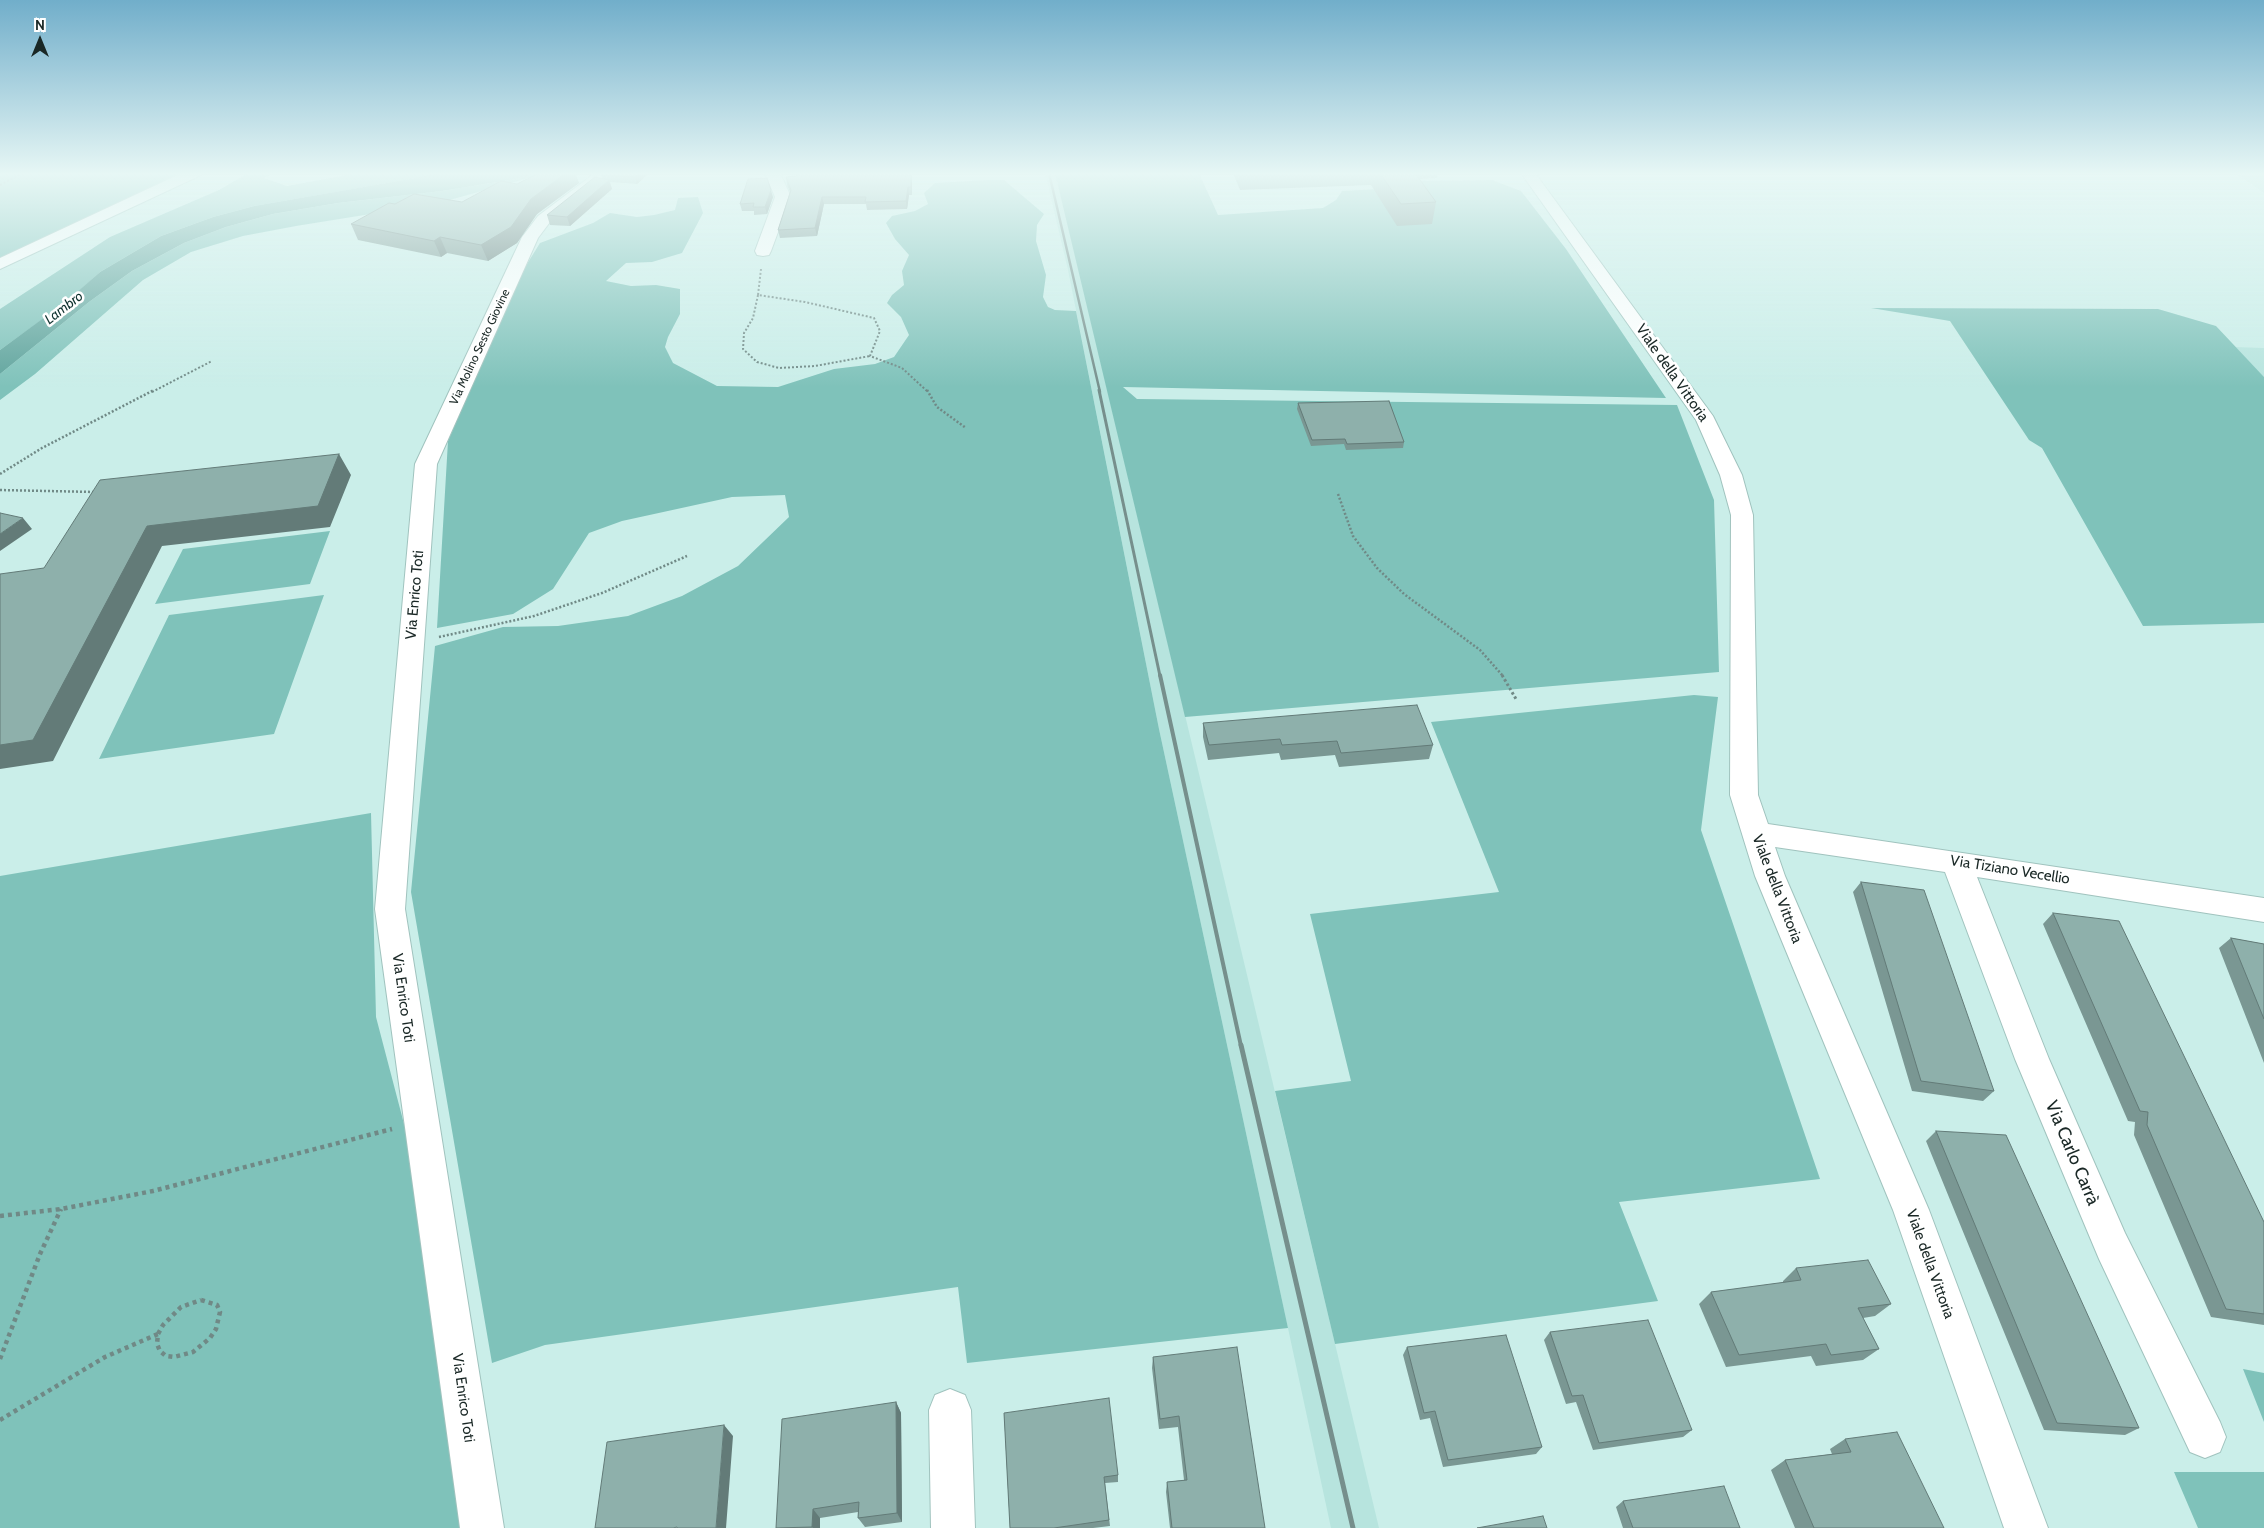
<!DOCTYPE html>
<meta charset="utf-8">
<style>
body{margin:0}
#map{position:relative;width:2264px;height:1528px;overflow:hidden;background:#caeee9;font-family:Cabin,sans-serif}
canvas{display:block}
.north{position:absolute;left:15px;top:15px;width:50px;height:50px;-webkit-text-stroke:4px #fff;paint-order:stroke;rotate:0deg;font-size:14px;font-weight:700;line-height:20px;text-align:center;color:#1a2826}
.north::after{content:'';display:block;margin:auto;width:18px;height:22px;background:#1a2826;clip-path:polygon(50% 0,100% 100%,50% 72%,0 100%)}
</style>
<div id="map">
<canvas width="2264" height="1528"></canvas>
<div class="north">N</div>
</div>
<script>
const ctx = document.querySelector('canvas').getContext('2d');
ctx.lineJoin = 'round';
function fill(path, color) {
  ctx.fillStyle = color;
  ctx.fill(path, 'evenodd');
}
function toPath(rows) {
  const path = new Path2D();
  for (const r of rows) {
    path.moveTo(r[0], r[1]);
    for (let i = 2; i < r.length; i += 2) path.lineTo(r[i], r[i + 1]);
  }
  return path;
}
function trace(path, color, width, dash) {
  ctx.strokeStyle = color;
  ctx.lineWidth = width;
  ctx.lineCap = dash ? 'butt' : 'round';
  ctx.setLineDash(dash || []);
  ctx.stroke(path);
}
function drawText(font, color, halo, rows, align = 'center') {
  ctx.font = font + ' Cabin,sans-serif';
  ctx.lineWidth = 5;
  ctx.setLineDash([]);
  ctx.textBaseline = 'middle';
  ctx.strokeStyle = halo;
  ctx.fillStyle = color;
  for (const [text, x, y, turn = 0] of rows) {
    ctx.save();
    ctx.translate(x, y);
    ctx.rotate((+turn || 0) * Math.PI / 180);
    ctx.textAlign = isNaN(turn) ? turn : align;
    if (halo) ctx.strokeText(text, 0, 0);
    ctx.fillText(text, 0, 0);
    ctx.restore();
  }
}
fill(toPath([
 [1045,173,1055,173,1064,208,1379,1528,1331,1528,1159,729,1068,270],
 [2235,173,2264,173,2264,193],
 [2235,347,2264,348,2264,377]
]), '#b7e4de');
fill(toPath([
 [0,173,186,173,0,260],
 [248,173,274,173,264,178,287,186,358,173,446,173,254,206,213,217,161,236,100,272,69,300,0,350,0,309,110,237,219,190],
 [536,173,546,173,439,203,296,226,243,236,191,252,143,280,35,374,0,400,0,374,89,302,132,271,184,243,226,227,273,214,338,203,442,191,516,179],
 [1055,173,1199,173,1218,215,1323,208,1336,200,1342,191,1379,189,1406,181,1492,180,1521,191,1566,249,1666,398,1123,387,1137,399,1677,405,1714,500,1719,672,1185,717],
 [987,180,1004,180,1044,214,1037,225,1036,241,1046,275,1043,297,1048,307,1055,310,1076,311,1159,729,1288,1328,967,1363,958,1287,545,1345,492,1363,411,892,435,646,503,627,558,626,628,616,682,596,738,566,789,517,785,495,732,497,622,521,589,533,553,589,513,614,437,628,448,441,517,280,540,243,593,223,610,213,637,217,654,215,675,210,678,198,698,197,703,213,682,253,652,262,626,263,606,281,631,286,656,285,680,289,680,314,668,337,665,347,673,363,717,386,778,387,834,369,875,364,894,357,909,335,901,317,887,303,892,295,904,285,902,271,909,255,895,239,886,223,892,216,915,211,928,204,924,193,935,183],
 [1871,308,2158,309,2216,326,2264,377,2264,623,2143,626,2042,448,2029,440,1950,321],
 [330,531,310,584,155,604,183,549],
 [324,595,274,734,99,759,169,615],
 [1694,695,1718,697,1701,830,1820,1179,1619,1202,1658,1301,1335,1344,1275,1091,1351,1081,1310,914,1499,892,1431,722],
 [371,813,376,1017,409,1143,464,1528,0,1528,0,876],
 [2243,1369,2264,1373,2264,1422],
 [2174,1472,2264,1472,2264,1528,2198,1528]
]), '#7fc2ba');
fill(toPath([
 [444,173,536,173,516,179,442,191,338,203,273,214,226,227,184,243,132,271,89,302,0,374,0,350,68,300,100,272,161,236,213,217,254,206]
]), '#60a49d');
const minor = toPath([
 [182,173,202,173,199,176,0,269,0,258,182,173],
 [595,173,612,173,550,222,538,238,437,464,405,909,504,1528,460,1528,375,909,415,464,522,237,538,216,595,173],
 [765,173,780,173,791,197,771,251,769,255,763,256,757,255,755,251,775,197,765,173],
 [1521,173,1535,173,1713,416,1742,475,1753,515,1758,795,1768,824,2264,898,2264,922,1977,877,2049,1059,2125,1233,2220,1422,2226,1437,2220,1452,2205,1458,2190,1452,2099,1259,2015,1059,1945,872,1775,847,1785,876,1929,1210,2048,1528,2004,1528,1893,1210,1755,876,1730,795,1731,515,1720,475,1696,420,1521,173],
 [950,1389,965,1395,971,1410,975,1528,931,1528,929,1410,935,1395,950,1389]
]);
trace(minor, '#a0c3be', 2);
trace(toPath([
 [0,185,23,173],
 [761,269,758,295,805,302,874,318,880,331,870,356,902,368,928,392],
 [758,295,753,318,744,333,743,349,757,362,779,368,815,366,870,356],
 [152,392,212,361]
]), '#708986', 2, [2, 2]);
trace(toPath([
 [927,390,937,407,966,428],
 [0,474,42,448,154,390],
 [0,490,95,492],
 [1338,494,1353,536,1377,568,1404,594,1480,650,1503,676],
 [439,637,534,616,602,593,687,556]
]), '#708986', 2.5, [2, 2]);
trace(toPath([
 [1502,675,1516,699]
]), '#708986', 3, [2.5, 2.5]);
trace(toPath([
 [0,1216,61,1209,153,1191,392,1129],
 [201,1300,217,1305,220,1312,216,1329,210,1338,193,1352,174,1357,166,1356,160,1351,157,1344,158,1334,163,1325,181,1307,201,1300],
 [0,1359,40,1254,61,1209],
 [0,1420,105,1357,158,1334]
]), '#708986', 4.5, [4, 4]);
fill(minor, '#fff');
trace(toPath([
 [1049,173,1100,392]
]), '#768f8c', 2.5);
trace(toPath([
 [1099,390,1160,676]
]), '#768f8c', 3);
trace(toPath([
 [1160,675,1241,1046]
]), '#768f8c', 4);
trace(toPath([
 [1241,1045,1353,1528]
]), '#768f8c', 5);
fill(toPath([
 [539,173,575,173,579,183,537,214,517,243,488,261,447,253,441,257,358,240,351,224,395,204,462,202,517,184],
 [604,173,649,173,637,184,610,182,612,189,570,226,550,225,547,215,602,178,601,175],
 [798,173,912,173,912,195,909,195,907,209,867,210,866,204,824,204,817,236,780,238,778,230,790,192,787,185,786,177,796,176],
 [1233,173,1438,173,1437,178,1420,179,1436,202,1432,224,1397,226,1371,185,1240,190],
 [773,197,767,214,754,215,754,211,742,211,740,204],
 [1298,403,1404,442,1403,448,1346,450,1344,444,1311,446,1297,409],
 [1203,723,1433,745,1429,759,1339,767,1335,755,1281,760,1279,753,1208,760,1203,737],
 [1861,882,1994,1091,1983,1101,1912,1091,1853,892],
 [2053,913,2264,1222,2264,1325,2211,1317,2134,1135,2135,1122,2128,1121,2043,924],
 [2231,938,2264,944,2264,1063,2219,948],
 [1936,1131,2139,1428,2125,1435,2044,1430,1926,1141],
 [1796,1268,1891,1304,1875,1316,1863,1318,1879,1349,1863,1360,1816,1366,1811,1356,1726,1367,1699,1304,1711,1292,1783,1283,1783,1281],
 [1550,1332,1692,1430,1683,1437,1593,1450,1576,1402,1566,1404,1544,1340],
 [1407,1347,1542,1447,1536,1454,1443,1467,1430,1418,1420,1420,1403,1355],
 [1153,1357,1265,1528,1170,1528,1166,1492,1167,1482,1184,1480,1178,1427,1159,1429,1152,1368],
 [896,1402,901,1413,902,1522,865,1527,858,1518,858,1512,820,1518,820,1528,776,1528],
 [1004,1413,1118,1475,1118,1482,1105,1483,1110,1526,1093,1528,1010,1528],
 [1845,1439,1944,1528,1795,1528,1771,1470,1785,1460,1832,1454,1830,1449],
 [1623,1501,1740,1528,1623,1528,1616,1507]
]), '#7a9793');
fill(toPath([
 [566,173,575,173,579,183,537,214,517,243,488,261,481,245,531,199],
 [639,173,649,173,637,184,635,177],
 [911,173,912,173,912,195,911,187],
 [609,180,612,189,570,226,567,217],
 [908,187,909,195,907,209,906,201],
 [771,190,773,197,767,214,765,207],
 [822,197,824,204,817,236,815,228],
 [440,237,447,253,441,257,434,241],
 [339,454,351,475,330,527,162,546,53,761,0,769,0,745,147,526],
 [23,518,32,529,0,551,0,534],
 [896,1402,901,1413,902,1522,897,1513],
 [724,1425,733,1436,726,1528,716,1528],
 [813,1509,820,1518,820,1528,813,1528,812,1527]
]), '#637b78');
const building = toPath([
 [539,173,566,173,531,199,511,227,481,245,440,237,434,241,351,224,389,203,395,204,414,194,462,202,501,181,517,184,539,173],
 [604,173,639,173,635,177,601,175,604,173],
 [798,173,911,173,911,187,908,187,906,201,865,202,866,197,822,197,815,228,778,230,791,190,786,177,796,176,798,173],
 [1380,173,1415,173,1436,202,1401,204,1380,173],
 [595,177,609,180,567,217,547,215,595,177],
 [767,178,771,190,765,207,753,207,754,203,740,204,748,179,767,178],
 [1389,401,1404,442,1347,444,1345,439,1312,440,1298,403,1389,401],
 [339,454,318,506,147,526,33,740,0,745,0,574,44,568,100,480,339,454],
 [0,513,23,518,0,534,0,513],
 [1417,705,1433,745,1341,753,1337,741,1282,745,1280,739,1209,745,1203,723,1417,705],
 [1861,882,1924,890,1994,1091,1921,1081,1861,882],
 [2053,913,2119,921,2264,1222,2264,1314,2226,1309,2147,1125,2148,1112,2140,1111,2053,913],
 [2231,938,2264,944,2264,1019,2231,938],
 [1936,1131,2006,1135,2139,1428,2057,1423,1936,1131],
 [1868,1260,1891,1304,1858,1308,1879,1349,1831,1355,1826,1344,1739,1355,1711,1292,1801,1280,1796,1268,1868,1260],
 [1648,1320,1692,1430,1599,1443,1583,1395,1572,1396,1550,1332,1648,1320],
 [1506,1335,1542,1447,1448,1460,1435,1411,1424,1413,1407,1347,1506,1335],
 [1237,1347,1265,1528,1172,1528,1167,1482,1187,1480,1179,1416,1160,1419,1153,1357,1237,1347],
 [1109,1398,1118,1475,1104,1477,1109,1520,1054,1528,1010,1528,1004,1413,1109,1398],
 [896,1402,897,1513,858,1518,859,1502,813,1509,812,1527,776,1528,782,1419,896,1402],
 [724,1425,716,1528,677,1528,677,1527,673,1528,595,1528,607,1442,724,1425],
 [1897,1432,1944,1528,1814,1528,1785,1460,1851,1452,1845,1439,1897,1432],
 [1724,1486,1740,1528,1633,1528,1623,1501,1724,1486],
 [1543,1516,1547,1528,1477,1528,1543,1516]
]);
fill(building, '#8eb0ab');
trace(building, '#637b78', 1);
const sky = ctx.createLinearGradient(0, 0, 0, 387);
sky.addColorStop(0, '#71aeca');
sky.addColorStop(0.45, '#e7f7f5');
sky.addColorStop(1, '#e7f7f500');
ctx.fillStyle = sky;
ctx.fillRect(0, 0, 2264, 387);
drawText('12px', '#1a2826', '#fff', [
 ["Via Molino Sesto Giovine",480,347,-65]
]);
drawText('italic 14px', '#0e312e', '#fff', [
 ["Lambro",64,308,-38]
]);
drawText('15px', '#1a2826', '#fff', [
 ["Viale della Vittoria",1672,373,55],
 ["Via Enrico Toti",415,595,-85],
 ["Via Tiziano Vecellio",2010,870,9],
 ["Viale della Vittoria",1777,889,69],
 ["Via Enrico Toti",403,998,82],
 ["Viale della Vittoria",1930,1264,70],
 ["Via Enrico Toti",463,1398,82]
]);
drawText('18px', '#1a2826', '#fff', [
 ["Via Carlo Carrà",2072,1153,67]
]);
</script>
